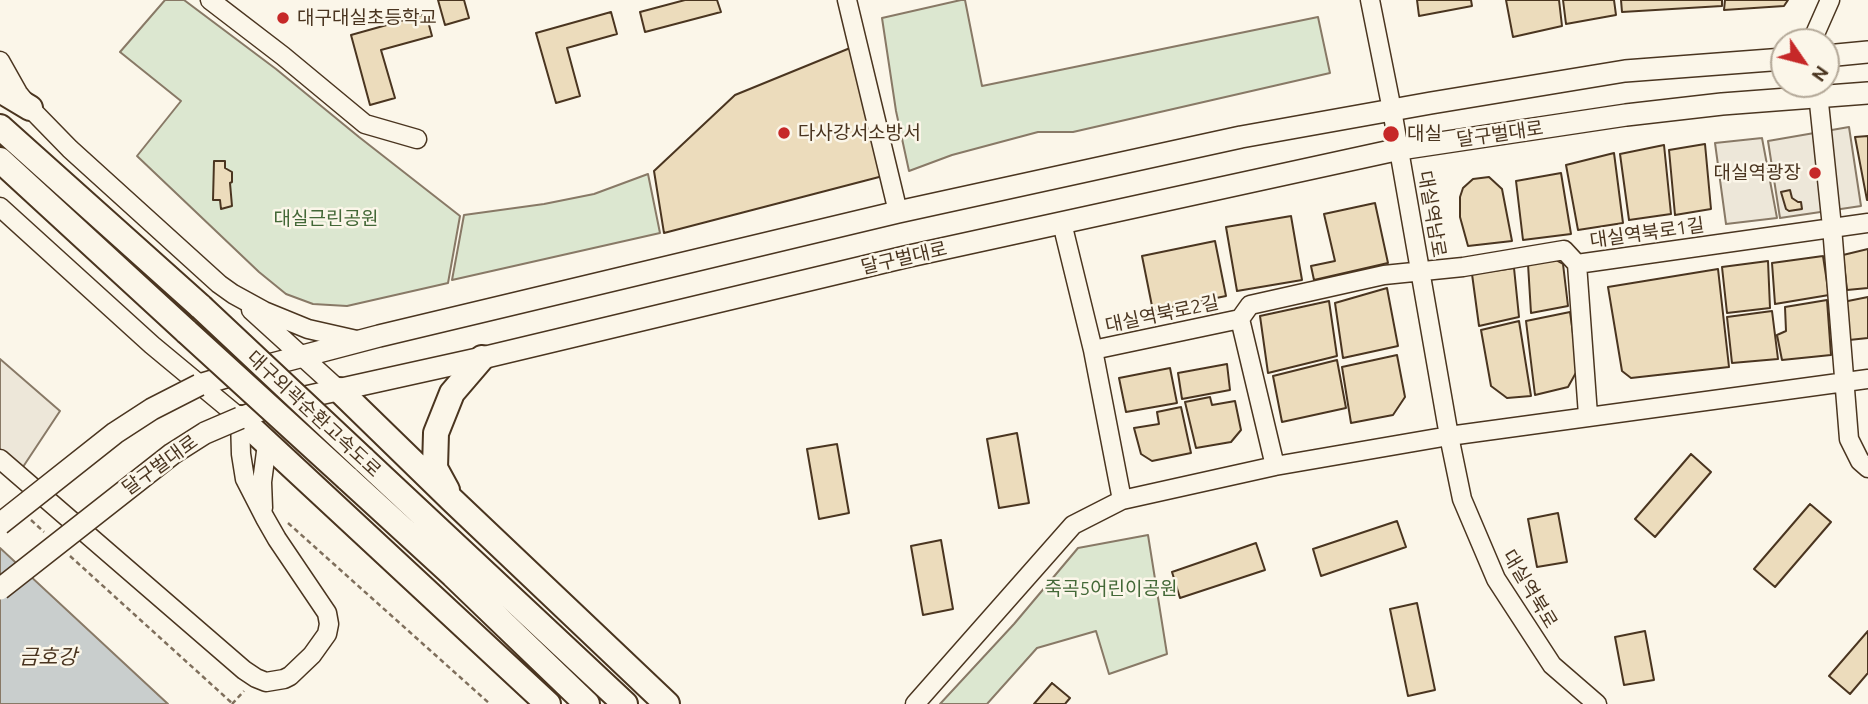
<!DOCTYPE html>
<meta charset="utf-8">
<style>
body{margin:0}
#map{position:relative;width:1868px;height:704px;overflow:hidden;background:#fbf6e9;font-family:Ubuntu,sans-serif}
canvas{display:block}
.north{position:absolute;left:1770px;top:28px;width:70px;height:70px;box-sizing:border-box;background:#fbf6e9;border:2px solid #b4a999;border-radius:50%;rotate:125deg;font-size:19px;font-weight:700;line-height:28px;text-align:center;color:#4a3520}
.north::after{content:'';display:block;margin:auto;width:24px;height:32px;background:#c62828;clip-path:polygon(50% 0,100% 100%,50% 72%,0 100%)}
</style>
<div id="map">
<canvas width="1868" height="704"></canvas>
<div class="north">N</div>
</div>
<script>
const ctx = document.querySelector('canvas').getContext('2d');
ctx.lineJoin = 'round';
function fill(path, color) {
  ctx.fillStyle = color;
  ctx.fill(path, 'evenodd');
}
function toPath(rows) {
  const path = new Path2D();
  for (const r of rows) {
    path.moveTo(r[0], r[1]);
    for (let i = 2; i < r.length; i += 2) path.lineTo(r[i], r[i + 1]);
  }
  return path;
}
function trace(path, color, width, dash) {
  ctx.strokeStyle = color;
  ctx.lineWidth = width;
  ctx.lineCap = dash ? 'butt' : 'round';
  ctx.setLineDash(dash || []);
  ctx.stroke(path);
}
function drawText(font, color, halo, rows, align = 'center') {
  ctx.font = font + ' Ubuntu,"Noto Sans KR",sans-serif';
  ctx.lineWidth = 5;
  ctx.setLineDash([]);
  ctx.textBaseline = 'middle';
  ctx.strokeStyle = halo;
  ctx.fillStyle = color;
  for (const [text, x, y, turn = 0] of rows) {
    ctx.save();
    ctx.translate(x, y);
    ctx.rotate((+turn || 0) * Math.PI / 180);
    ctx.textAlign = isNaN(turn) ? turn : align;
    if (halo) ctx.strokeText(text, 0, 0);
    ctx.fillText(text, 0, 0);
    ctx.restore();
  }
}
const green = toPath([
 [165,0,184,0,276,69,359,137,460,216,448,283,347,306,313,304,286,294,259,272,137,156,181,101,120,52,165,0],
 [961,0,965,0,982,86,1318,17,1330,73,1073,132,1038,132,952,155,909,171,896,111,882,18,961,0],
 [648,174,660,233,452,280,464,215,544,204,594,194,648,174],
 [1148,535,1167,654,1109,674,1096,631,1037,648,987,704,940,704,1014,624,1078,548,1148,535]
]);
fill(green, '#dce7d0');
trace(green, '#887966', 2);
const parking = toPath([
 [1849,127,1861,206,1780,218,1768,141,1849,127],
 [1762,138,1777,218,1726,224,1715,143,1762,138],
 [0,359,60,411,13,482,0,469,0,359]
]);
fill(parking, '#ede7d9');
trace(parking, '#887966', 2);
const water = toPath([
 [0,548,168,704,0,704,0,548]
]);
fill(water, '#c9cecd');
trace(water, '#887966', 2);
const building = toPath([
 [438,0,464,0,469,18,445,25,438,0],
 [685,0,717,0,721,12,645,32,640,12,685,0],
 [1417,0,1471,0,1472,6,1419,16,1417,0],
 [1506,0,1559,0,1562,26,1513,37,1506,0],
 [1563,0,1614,0,1616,15,1566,24,1563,0],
 [1621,0,1722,0,1722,6,1622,12,1621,0],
 [1725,0,1788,0,1784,6,1724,10,1725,0],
 [611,12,617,34,567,48,580,96,556,103,536,33,611,12],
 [426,14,432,36,381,50,395,98,370,105,351,35,426,14],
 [855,46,883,176,664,233,654,171,735,95,855,46],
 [1868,136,1868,200,1867,200,1855,137,1868,136],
 [1705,144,1711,209,1675,215,1669,150,1705,144],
 [1664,145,1671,214,1629,220,1620,154,1664,145],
 [1614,153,1623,223,1578,230,1566,165,1614,153],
 [214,161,225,161,225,168,232,172,232,182,230,183,232,206,221,209,220,200,213,200,214,161],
 [1561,173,1571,234,1523,240,1516,181,1561,173],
 [1489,177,1502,189,1512,241,1468,246,1460,217,1460,197,1463,188,1473,179,1489,177],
 [1790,190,1792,198,1798,202,1801,202,1802,209,1789,211,1786,209,1781,192,1790,190],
 [1375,203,1388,263,1314,280,1311,266,1335,261,1324,214,1375,203],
 [1291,216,1302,280,1237,291,1226,227,1291,216],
 [1215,241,1226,296,1153,311,1142,256,1215,241],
 [1868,249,1868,288,1847,290,1843,255,1868,249],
 [1823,256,1829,295,1775,304,1772,263,1823,256],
 [1554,259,1563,264,1568,306,1531,313,1528,264,1554,259],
 [1768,261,1770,308,1727,313,1722,267,1768,261],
 [1514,268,1519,317,1479,326,1472,274,1514,268],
 [1718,269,1729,367,1631,378,1622,371,1608,287,1718,269],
 [1387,288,1398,346,1343,358,1335,303,1387,288],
 [1868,297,1868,338,1849,340,1843,302,1868,297],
 [1827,300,1831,355,1782,360,1777,335,1786,331,1785,307,1827,300],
 [1329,301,1337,356,1268,373,1260,316,1329,301],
 [1772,311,1778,359,1732,363,1727,317,1772,311],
 [1570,312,1578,369,1568,387,1535,395,1526,321,1570,312],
 [1519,321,1531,396,1507,398,1491,386,1481,330,1519,321],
 [1397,355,1405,397,1393,415,1351,423,1342,367,1397,355],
 [1337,360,1346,408,1282,422,1273,376,1337,360],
 [1227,364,1230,390,1182,399,1178,373,1227,364],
 [1170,368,1177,403,1126,412,1119,378,1170,368],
 [1210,397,1212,405,1235,401,1241,430,1231,442,1196,448,1185,402,1210,397],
 [1181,407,1191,453,1152,461,1141,454,1134,428,1159,424,1157,412,1181,407],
 [1017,433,1029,503,999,508,987,439,1017,433],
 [837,444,849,513,819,519,807,449,837,444],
 [1691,454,1711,472,1655,537,1635,519,1691,454],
 [1810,504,1831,522,1775,587,1754,569,1810,504],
 [1558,513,1567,562,1537,567,1528,519,1558,513],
 [1397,521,1406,547,1321,576,1313,549,1397,521],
 [941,540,953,609,923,615,911,546,941,540],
 [1256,543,1265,570,1180,598,1172,572,1256,543],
 [1417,603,1435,690,1408,696,1390,609,1417,603],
 [1645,631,1654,680,1624,685,1615,637,1645,631],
 [1868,631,1868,673,1850,694,1829,676,1868,631],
 [1052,683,1070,698,1065,704,1034,704,1052,683]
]);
fill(building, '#ecdcbc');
trace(building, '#4a3520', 2);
const minor = toPath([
 [210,0,283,56,365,124,417,139],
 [847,0,898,212],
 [1370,0,1392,110,1449,436,1462,499,1496,579,1552,665,1597,704],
 [1815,42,1815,34,1830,0],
 [0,61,18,93,30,108,70,149,219,284,233,294,264,311,308,329,361,341],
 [1817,84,1832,227,1849,439,1860,461,1868,468],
 [0,207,152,345,240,418,241,454,245,479,265,518,277,539,327,613,329,624,327,634,312,655,290,676,284,679,266,682,256,678,244,670,0,459],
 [1062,223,1093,350],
 [1577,264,1868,223],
 [1577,264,1588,415],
 [251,310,339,390],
 [1240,319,1250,305,1384,275,1463,267,1564,250,1577,264],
 [1122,500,1093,350,1240,319,1275,466],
 [263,508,262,482,267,444],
 [915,704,1073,525,1122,500,1275,466,1449,436,1868,379]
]);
const major = toPath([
 [1826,56,1868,52],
 [199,385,246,371,379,336,898,212,1241,137,1431,103,1625,71,1784,59],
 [240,418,283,402,482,358,905,257,1400,149,1626,115,1722,104,1868,93]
]);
const highway = toPath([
 [0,90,30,108],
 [0,127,201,307],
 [0,160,187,332],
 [339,390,452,500,667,704],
 [240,418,548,704],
 [363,459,625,704],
 [347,478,453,575,587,704],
 [447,490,435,468,436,433,452,393,482,358]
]);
trace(minor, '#4a3520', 21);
trace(major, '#4a3520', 24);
trace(highway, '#4a3520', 28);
trace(toPath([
 [31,520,44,532],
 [288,523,490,704],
 [70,556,233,704],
 [232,704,244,691]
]), '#7f6f5c', 2.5, [5, 3.5]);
trace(minor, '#fbf6e9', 18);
trace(major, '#fbf6e9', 21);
trace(highway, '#fbf6e9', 24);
const majorBridge = toPath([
 [0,524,115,433,152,409,199,385],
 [0,589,172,454,205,433,240,418]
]);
const highwayBridge = toPath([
 [201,307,363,459],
 [187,332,347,478]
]);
trace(majorBridge, '#4a3520', 24, []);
trace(highwayBridge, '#4a3520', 28, []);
trace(majorBridge, '#fbf6e9', 21);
trace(highwayBridge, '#fbf6e9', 24);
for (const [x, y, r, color] of [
 [283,18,7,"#c62828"],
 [784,133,7,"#c62828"],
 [1391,134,9,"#c62828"],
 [1815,173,7,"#c62828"]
]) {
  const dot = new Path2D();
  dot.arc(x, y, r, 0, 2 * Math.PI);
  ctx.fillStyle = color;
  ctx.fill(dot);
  trace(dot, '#fbf6e9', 2.5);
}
drawText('19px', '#4a3520', '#fbf6e9', [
 ["대구대실초등학교",297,18],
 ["다사강서소방서",798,133],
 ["대실",1407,134],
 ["대실역광장",1801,173,"right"]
], 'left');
drawText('19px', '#4a3520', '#fbf6e9', [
 ["달구벌대로",1500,134,-8],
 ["대실역남로",1432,214,80],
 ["대실역북로1길",1647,233,-8],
 ["달구벌대로",904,258,-13],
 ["대실역북로2길",1162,314,-12],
 ["대구외곽순환고속도로",314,414,43],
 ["달구벌대로",160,465,-36],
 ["대실역북로",1530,589,59]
]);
drawText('19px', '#436837', '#fbf6e9', [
 ["대실근린공원",326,219],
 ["죽곡5어린이공원",1111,589]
]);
drawText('italic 21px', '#4a3520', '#fbf6e9', [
 ["금호강",48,657]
]);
</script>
